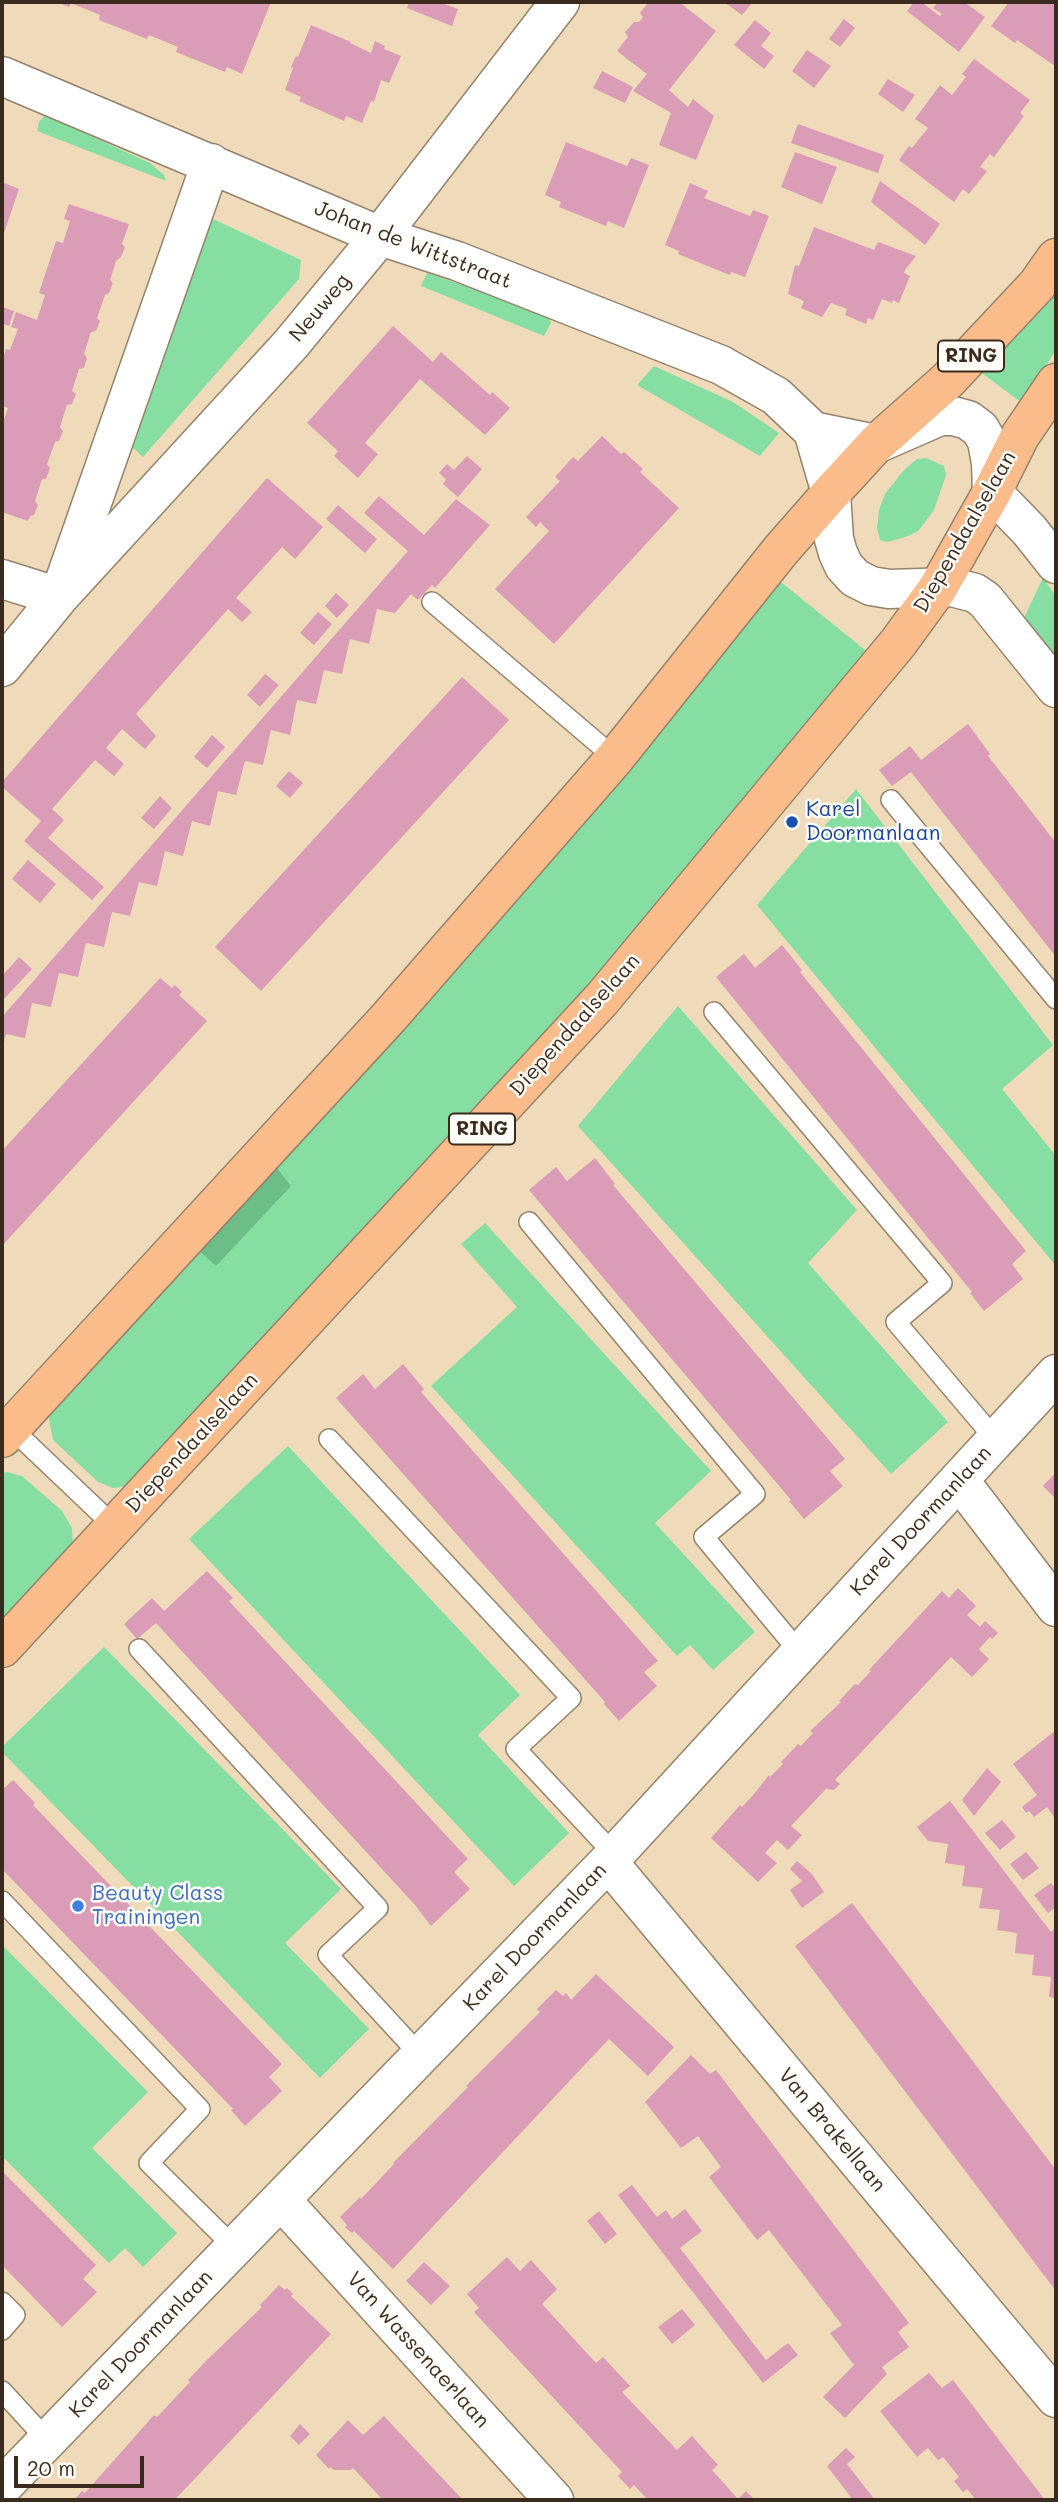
<!DOCTYPE html>
<style>
body{margin:0}
#map{position:relative;width:1058px;height:2502px;overflow:hidden;background:#efdbba;font-family:Mali,sans-serif}
canvas{display:block}
.frame{position:absolute;inset:0;border:4px solid #3b2a1e;pointer-events:none}
.scale{position:absolute;left:14px;top:2456px;width:130px;height:32px;box-sizing:border-box;border:4px solid #3b2a1e;border-top:0;padding-left:9px;font-size:21px;line-height:24px;white-space:nowrap;color:#3b2a1e;-webkit-text-stroke:5px #fdfcf7;paint-order:stroke}
</style>
<div id="map">
<canvas width="1058" height="2502"></canvas>
<div class="frame"></div>
<div class="scale">20 m</div>
</div>
<script>
const ctx = document.querySelector('canvas').getContext('2d');
ctx.lineJoin = 'round';
function fill(path, color) {
  ctx.fillStyle = color;
  ctx.fill(path, 'evenodd');
}
function toPath(rows) {
  const path = new Path2D();
  for (const r of rows) {
    path.moveTo(r[0], r[1]);
    for (let i = 2; i < r.length; i += 2) path.lineTo(r[i], r[i + 1]);
  }
  return path;
}
function trace(path, color, width, dash) {
  ctx.strokeStyle = color;
  ctx.lineWidth = width;
  ctx.lineCap = dash ? 'butt' : 'round';
  ctx.setLineDash(dash || []);
  ctx.stroke(path);
}
function drawText(font, color, halo, rows, align = 'center') {
  ctx.font = font + ' Mali,sans-serif';
  ctx.lineWidth = 5;
  ctx.setLineDash([]);
  ctx.textBaseline = 'middle';
  ctx.strokeStyle = halo;
  ctx.fillStyle = color;
  for (const [text, x, y, turn = 0] of rows) {
    ctx.save();
    ctx.translate(x, y);
    ctx.rotate((+turn || 0) * Math.PI / 180);
    ctx.textAlign = isNaN(turn) ? turn : align;
    if (halo) ctx.strokeText(text, 0, 0);
    ctx.fillText(text, 0, 0);
    ctx.restore();
  }
}
fill(toPath([
 [45,115,150,163,164,175,166,181,37,131,39,122],
 [211,218,301,260,299,279,143,457,130,445],
 [427,273,519,304,548,318,551,323,544,336,421,286],
 [1056,281,1056,350,1022,403,979,371],
 [654,366,733,402,779,433,760,456,637,385],
 [926,458,944,466,946,475,934,510,918,531,908,536,888,542,880,540,877,528,879,510,885,494,904,470,917,459],
 [776,578,870,654,600,978,128,1486,113,1488,98,1482,53,1440,48,1414],
 [1043,578,1056,596,1056,661,1024,618],
 [856,789,1053,1045,1002,1089,1056,1156,1056,1266,757,905],
 [678,1006,857,1210,808,1263,948,1422,891,1474,578,1126],
 [485,1223,711,1471,655,1523,755,1632,713,1670,690,1645,677,1656,431,1386,517,1307,461,1244],
 [288,1446,520,1695,478,1735,569,1833,514,1886,189,1539],
 [7,1472,22,1476,62,1511,72,1528,73,1545,2,1630,2,1473],
 [104,1647,341,1889,285,1943,369,2029,320,2078,2,1752,2,1747],
 [2,1945,148,2092,92,2148,177,2233,143,2267,125,2248,109,2263,2,2156]
]), '#86dea2');
fill(toPath([
 [273,1163,291,1186,216,1266,196,1248]
]), '#6cbd88');
fill(toPath([
 [56,2,271,2,242,74,227,67,225,72,176,52,178,47,149,35,147,39,99,20,100,15,71,3,69,7],
 [409,2,439,2,458,9,452,26,407,8],
 [655,2,679,2,716,31,669,90,688,107,693,99,714,116,696,160,659,145,671,113,633,91,647,74,617,51,628,37,625,32,634,22,639,22,643,17,640,13,648,3],
 [724,2,753,2,742,15],
 [914,2,921,2,940,16,942,14,933,8,938,2,964,2,985,17,959,52,907,11],
 [1009,2,1056,2,1055,66,1017,40,1015,43,991,26],
 [844,19,855,28,840,47,829,39],
 [755,20,771,33,761,46,774,56,764,69,734,45],
 [311,25,351,42,350,43,371,53,375,41,385,46,384,49,401,56,389,83,381,80,374,102,371,101,362,123,346,116,344,121,299,101,301,97,285,90,293,68,291,67,296,56,298,57],
 [807,50,831,66,814,88,792,71],
 [974,59,1030,100,1020,113,1024,116,994,157,990,154,980,167,987,171,969,194,963,189,954,202,899,160,909,146,912,148,928,128,915,119,940,85,952,95,966,77,962,74],
 [602,71,633,87,625,103,593,88],
 [888,79,915,95,903,112,878,94],
 [798,124,884,155,878,173,791,143],
 [566,142,627,166,631,158,649,165,624,228,608,221,606,226,559,207,561,202,545,195],
 [795,152,837,167,822,204,781,187],
 [880,181,940,224,925,245,871,202],
 [2,182,19,189,2,239],
 [690,183,708,191,704,198,750,216,753,210,769,216,745,277,731,272,730,275,678,254,679,251,665,245],
 [69,204,129,224,122,244,125,247,121,257,116,261,110,280,113,283,109,293,105,295,97,318,100,321,96,331,91,332,84,354,87,358,84,368,79,369,72,391,76,394,72,404,67,405,65,411,60,427,63,431,59,441,55,442,47,464,50,468,46,479,42,479,35,501,38,505,34,515,30,516,28,521,2,512,2,425,8,408,2,406,2,362,6,349,10,350,18,329,11,327,16,312,37,320,45,295,39,293,56,241,63,243,70,221,64,219],
 [814,227,874,250,878,242,916,256,905,270,904,273,910,276,899,303,893,300,892,303,882,299,873,320,868,318,866,324,845,315,847,309,831,303,822,317,801,308,804,301,788,294,795,265,799,266],
 [2,307,14,311,9,326,2,323],
 [393,326,433,362,441,352,490,395,492,392,510,408,485,435,420,379,365,443,378,454,358,478,334,456,338,451,307,423],
 [602,436,621,454,624,452,643,469,640,472,679,508,554,644,495,589,549,531,540,522,536,527,526,517,560,481,555,477,573,457,578,461],
 [467,456,482,469,458,497,443,484,446,479,439,473,447,464,454,470],
 [267,478,323,527,295,559,282,547,236,598,252,612,242,622,228,609,136,714,156,736,145,749,122,729,106,748,124,764,114,776,95,760,52,809,64,820,48,838,104,887,92,900,24,841,41,821,2,787,2,782],
 [379,496,424,535,456,499,490,525,435,588,432,585,418,600,411,594,395,613,377,609,369,644,350,639,342,674,324,670,316,704,297,700,290,735,271,730,263,765,245,761,236,795,218,791,210,826,192,821,183,856,165,851,157,886,139,882,130,916,112,912,104,947,86,943,78,977,59,973,51,1007,32,1003,25,1038,6,1034,2,1049,2,1017,408,551,364,513],
 [338,505,377,539,365,553,326,519],
 [336,593,349,605,337,618,325,606],
 [318,612,332,624,314,645,300,633],
 [265,674,279,685,260,707,247,695],
 [462,677,509,720,261,991,215,947],
 [968,724,990,754,988,756,1056,843,1056,957,911,772,892,786,879,770,910,746,921,760],
 [212,735,225,747,207,768,194,757],
 [289,771,303,783,290,798,276,786],
 [160,796,172,808,154,829,141,818],
 [28,860,56,884,40,903,12,879],
 [782,945,802,970,800,972,1026,1251,1012,1264,1023,1279,984,1311,970,1293,972,1292,716,977,744,954,755,968],
 [19,957,32,969,4,999,2,997,2,976],
 [160,978,172,988,175,985,182,992,179,995,207,1021,2,1246,2,1151],
 [595,1158,615,1184,613,1185,845,1459,830,1471,843,1486,804,1519,789,1501,791,1500,529,1190,556,1167,567,1181],
 [403,1364,424,1389,421,1392,658,1661,644,1672,657,1686,619,1721,604,1704,605,1702,336,1398,363,1374,375,1389],
 [1056,1472,1056,1499,1043,1486],
 [207,1571,233,1598,229,1601,468,1859,454,1872,470,1889,431,1926,415,1905,156,1623,137,1639,124,1624,152,1598,164,1611],
 [958,1588,976,1606,967,1615,980,1627,985,1621,998,1633,992,1639,990,1637,979,1649,989,1659,972,1677,951,1657,835,1780,840,1784,834,1790,826,1789,791,1826,802,1835,788,1850,777,1840,765,1853,777,1863,758,1882,711,1838,740,1805,742,1807,754,1794,769,1775,770,1777,783,1764,781,1762,798,1744,801,1746,813,1733,810,1731,841,1702,839,1701,855,1684,858,1685,871,1671,869,1670,942,1591,949,1598],
 [1056,1730,1056,1820,1047,1807,1034,1817,1029,1811,1026,1813,1022,1807,1037,1795,1013,1764],
 [987,1768,1001,1782,974,1816,962,1800],
 [13,1780,35,1803,33,1805,282,2064,269,2077,282,2091,245,2126,231,2110,233,2109,2,1869,2,1790],
 [950,1801,1051,1932,1056,1927,1056,1998,1049,1997,1051,1977,1032,1975,1034,1955,1015,1953,1017,1933,997,1930,1000,1910,979,1908,983,1888,962,1886,965,1866,945,1863,948,1844,928,1841,917,1827],
 [1002,1820,1016,1837,1000,1850,985,1833],
 [1026,1852,1039,1868,1023,1880,1010,1864],
 [797,1861,812,1874,824,1892,802,1908,790,1890,802,1881,790,1869],
 [1051,1883,1056,1889,1056,1907,1048,1913,1034,1895],
 [852,1903,1056,2170,1056,2291,795,1946],
 [596,1974,674,2047,648,2076,609,2039,393,2269,354,2231,352,2233,345,2227,347,2225,340,2217,360,2197,361,2199,394,2164,393,2163,468,2087,466,2086,540,2012,537,2009,556,1990,563,1996,566,1993,571,2000],
 [691,2055,710,2074,716,2070,909,2323,898,2332,909,2347,882,2367,887,2374,845,2418,823,2397,854,2365,830,2333,842,2325,769,2230,757,2240,709,2177,721,2167,698,2136,681,2148,645,2102],
 [2,2171,96,2265,83,2279,97,2292,62,2327,2,2265],
 [632,2185,657,2217,666,2210,672,2219,685,2209,702,2231,680,2248,766,2360,788,2343,798,2355,763,2383,618,2195],
 [599,2211,617,2234,605,2244,587,2221],
 [507,2257,520,2271,531,2260,557,2289,542,2304,596,2363,603,2357,630,2386,622,2392,677,2450,692,2436,718,2465,712,2470,738,2499,746,2491,755,2500,648,2500,634,2485,630,2489,618,2476,622,2472,474,2312,479,2308,467,2294],
 [424,2262,450,2286,431,2305,406,2281],
 [279,2285,285,2290,287,2288,293,2294,291,2296,331,2334,188,2486,174,2500,74,2500,82,2491,85,2493,154,2415,157,2417,190,2382,188,2380,207,2360,262,2307,260,2305],
 [682,2309,695,2325,672,2344,658,2327],
 [929,2373,942,2388,953,2380,1045,2500,976,2500,967,2489,963,2492,954,2481,959,2477,943,2457,938,2460,928,2448,917,2457,880,2411],
 [384,2416,412,2446,463,2500,383,2500,353,2468,351,2470,334,2470,330,2467,329,2469,316,2455,348,2420,363,2435],
 [300,2424,310,2434,299,2445,290,2436],
 [846,2448,855,2457,847,2464,875,2500,853,2500,827,2466]
]), '#da9cb6');
const service = toPath([
 [432,602,615,758],
 [891,800,1056,999],
 [714,1012,942,1283,896,1322,996,1440],
 [529,1222,755,1494,704,1537,800,1653],
 [11,1428,114,1526],
 [329,1439,571,1698,516,1749,614,1854],
 [139,1649,378,1908,328,1955,421,2056],
 [2,1901,200,2109,149,2163,235,2248],
 [2,2302,15,2315,2,2330],
 [2,2391,47,2440]
]);
const minor = toPath([
 [2,76,380,236,457,261,721,365,776,396,813,431,831,493,834,539,838,553,844,566,855,578,871,586,889,589,952,587,975,593,985,600,1056,688],
 [813,431,876,444,940,416,953,416,968,420,980,429,987,441,991,463,992,492,1029,530,1056,564],
 [2,579,59,597,211,163],
 [2,667,59,597,291,344,380,236,560,2],
 [959,1480,1056,1607],
 [608,1862,1056,2398],
 [281,2200,554,2500],
 [2,2487,608,1862,1056,1374]
]);
const primary = toPath([
 [2,1438,390,1016,615,758,781,550,831,493,876,444,948,380,1037,285,1056,258],
 [2,1648,602,999,898,643,938,588,992,492,1020,436,1056,383]
]);
trace(service, '#95826c', 22);
trace(minor, '#95826c', 41);
trace(primary, '#95826c', 41);
trace(service, '#fff', 19);
trace(minor, '#fff', 38);
trace(primary, '#f9bc8a', 38);
for (const [x, y, r, color] of [
 [792,822,7,"#1a4fb4"],
 [78,1906,7,"#3f7fe0"]
]) {
  const dot = new Path2D();
  dot.arc(x, y, r, 0, 2 * Math.PI);
  ctx.fillStyle = color;
  ctx.fill(dot);
  trace(dot, '#fdfcf7', 2.5);
}
for (const [x, y, w] of [
 [971,356,66],
 [482,1129,66]
]) {
  const box = new Path2D();
  box.roundRect(x - w / 2, y - 15.5, w, 31, 5);
  ctx.fillStyle = '#fdfcf7';
  ctx.fill(box);
  trace(box, '#3b2a1e', 2);
}
drawText('bold 19px', '#3b2a1e', null, [
 ["RING",971,356],
 ["RING",482,1129]
]);
drawText('21px', '#3b2a1e', '#fdfcf7', [
 ["Johan de Wittstraat",413,245,21],
 ["Neuweg",320,308,-50],
 ["Diependaalselaan",965,532,-60],
 ["Diependaalselaan",575,1025,-48],
 ["Diependaalselaan",192,1443,-47],
 ["Karel Doormanlaan",921,1521,-47],
 ["Karel Doormanlaan",535,1937,-46],
 ["Van Brakellaan",832,2130,50],
 ["Karel Doormanlaan",141,2344,-46],
 ["Van Wassenaerlaan",418,2350,48]
]);
drawText('21px', '#164399', '#fdfcf7', [
 ["Karel",806,810],
 ["Doormanlaan",806,834]
], 'left');
drawText('21px', '#366cbe', '#fdfcf7', [
 ["Beauty Class",92,1894],
 ["Trainingen",92,1918]
], 'left');
</script>
